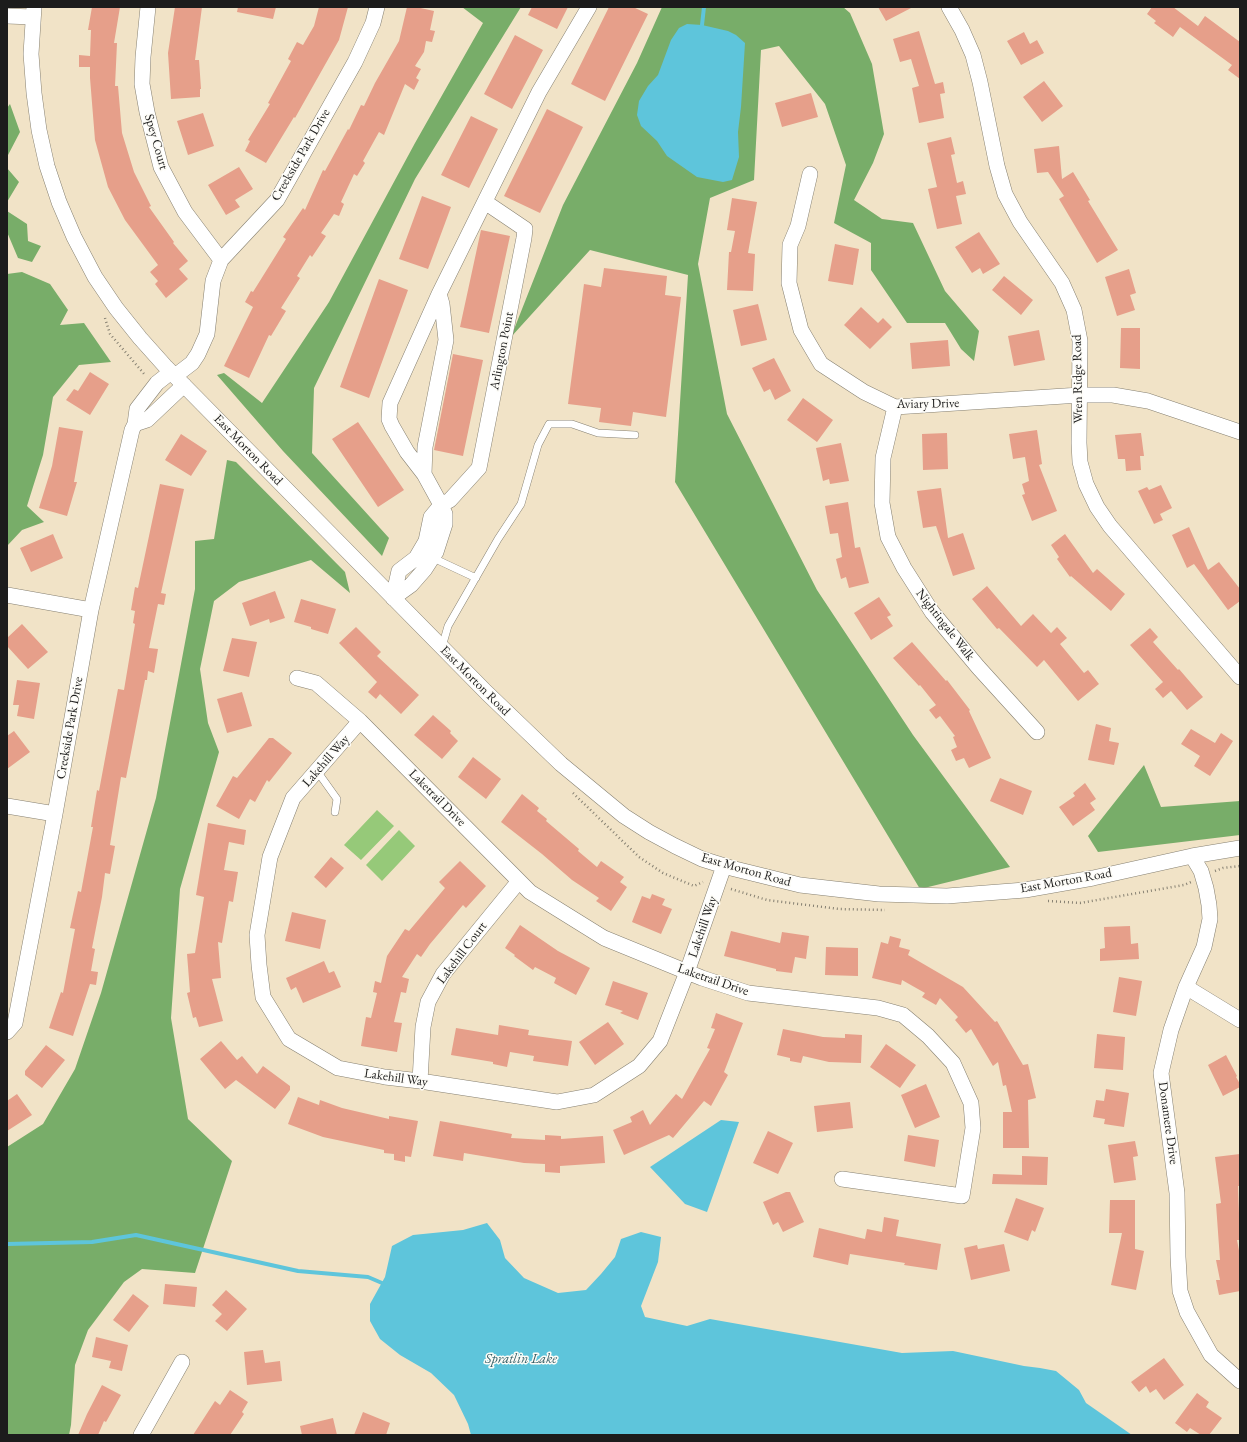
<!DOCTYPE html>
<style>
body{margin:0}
#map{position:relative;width:1247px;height:1442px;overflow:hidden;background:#f1e3c7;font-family:"EB Garamond",serif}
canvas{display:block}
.frame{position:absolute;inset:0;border:8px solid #1c1c1c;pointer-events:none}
</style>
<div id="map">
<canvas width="1247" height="1442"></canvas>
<div class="frame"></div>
</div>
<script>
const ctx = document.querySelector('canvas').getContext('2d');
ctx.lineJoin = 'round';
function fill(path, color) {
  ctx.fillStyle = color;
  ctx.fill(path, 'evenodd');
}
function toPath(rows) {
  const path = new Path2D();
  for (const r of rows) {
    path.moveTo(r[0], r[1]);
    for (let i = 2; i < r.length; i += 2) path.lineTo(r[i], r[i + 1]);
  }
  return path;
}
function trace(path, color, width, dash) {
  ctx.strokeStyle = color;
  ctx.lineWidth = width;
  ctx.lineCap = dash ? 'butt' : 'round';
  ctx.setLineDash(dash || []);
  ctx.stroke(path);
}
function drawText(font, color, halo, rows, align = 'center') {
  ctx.font = font + ' "EB Garamond",serif';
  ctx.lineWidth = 3;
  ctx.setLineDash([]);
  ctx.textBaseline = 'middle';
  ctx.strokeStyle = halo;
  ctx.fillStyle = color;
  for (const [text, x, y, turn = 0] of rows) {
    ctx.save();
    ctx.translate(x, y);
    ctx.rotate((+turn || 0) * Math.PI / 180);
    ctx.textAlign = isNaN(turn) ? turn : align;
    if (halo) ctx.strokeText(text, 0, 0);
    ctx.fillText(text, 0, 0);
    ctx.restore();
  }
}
fill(toPath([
 [377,810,394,826,361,860,344,845],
 [399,830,415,846,382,881,366,865]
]), '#96c979');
fill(toPath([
 [462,7,521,7,415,179,314,388,312,453,389,538,382,556,283,451,217,375,224,373,262,403,329,302,415,143,483,23],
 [662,7,843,7,850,13,872,64,884,134,873,163,854,200,882,219,913,223,945,291,979,331,974,361,961,349,945,323,907,323,871,270,871,243,834,223,846,165,825,104,779,46,761,50,754,180,710,198,698,264,727,414,817,590,913,735,1010,867,920,889,675,482,688,275,590,250,511,337,563,205,637,63],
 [10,104,20,132,7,157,7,108],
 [7,168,19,182,7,202],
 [7,211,27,224,28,241,41,246,32,262,18,258,7,232],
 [22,272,50,284,68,310,60,325,84,323,111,362,79,365,53,397,43,455,27,506,44,522,22,530,7,546,7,274],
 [227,460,236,462,345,572,350,593,311,560,239,582,214,601,200,669,208,723,219,752,180,889,171,1018,188,1119,232,1161,195,1273,142,1269,124,1282,88,1330,75,1365,71,1425,69,1435,7,1435,7,1147,43,1124,75,1069,101,993,156,798,195,589,195,541,214,539],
 [1144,765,1161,807,1240,801,1240,835,1098,852,1088,836]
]), '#78ad69');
fill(toPath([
 [687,24,702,25,728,31,736,35,745,43,741,107,738,132,739,157,732,180,723,182,697,177,667,156,657,141,641,126,637,115,639,101,648,86,658,75,671,40,679,28],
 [721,1120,739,1122,707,1212,685,1204,650,1167],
 [487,1223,500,1240,505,1258,524,1278,558,1293,586,1290,601,1274,615,1257,621,1239,641,1232,661,1237,658,1262,641,1306,645,1317,687,1326,710,1319,902,1353,953,1351,1024,1366,1040,1368,1056,1371,1079,1390,1086,1403,1132,1435,471,1435,468,1424,454,1395,431,1373,400,1355,380,1339,370,1321,370,1304,385,1277,392,1246,413,1235,463,1230]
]), '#5ec5db');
trace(toPath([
 [702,25,704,7],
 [7,1244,92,1242,136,1235,298,1271,368,1277,382,1283]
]), '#5ec5db', 4);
fill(toPath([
 [92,7,120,7,114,43,117,43,115,86,118,86,122,133,134,172,151,206,149,207,174,242,173,243,188,261,179,269,188,279,166,298,155,284,158,281,150,272,158,265,125,220,108,187,95,140,90,78,90,67,79,67,79,55,90,56,91,30,88,30],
 [175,7,202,7,195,60,199,60,201,89,200,89,200,97,171,99,168,53],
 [238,7,276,7,273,19,237,12],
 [319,7,348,7,339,40,295,118,294,117,266,163,245,151,250,141,248,140,270,104,268,103,291,61,288,59,297,42,303,45,314,26],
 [407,7,416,7,434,11,430,30,435,31,432,42,426,41,424,52,415,66,421,69,416,78,419,80,414,90,405,84,384,135,379,132,363,161,365,163,357,176,354,174,341,202,344,204,339,216,334,214,321,233,326,236,312,257,310,255,297,276,300,278,281,308,286,311,271,336,269,335,249,378,224,366,245,323,253,307,245,302,251,291,253,292,286,239,283,237,303,208,305,210,323,170,325,171,348,129,349,130,361,105,364,106,375,83,399,41],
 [532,7,568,7,557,29,528,15],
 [609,7,633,7,648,14,605,101,571,84],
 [878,7,913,7,886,21],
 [1152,7,1173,7,1198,26,1205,16,1240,42,1240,79,1228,70,1232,65,1180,27,1173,37,1154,23,1156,21,1147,14],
 [919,31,935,84,943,82,945,93,940,94,944,118,919,123,912,88,919,86,911,59,900,62,893,39],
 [1024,32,1030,44,1037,40,1044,53,1021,65,1007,41],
 [515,35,543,50,512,109,484,94],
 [1044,81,1063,106,1042,122,1023,97],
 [811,93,818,117,782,127,775,103],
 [547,109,583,127,540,213,504,196],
 [203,113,214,146,188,155,177,121],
 [471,116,498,129,469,188,441,175],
 [951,137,955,154,951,155,957,183,963,181,966,194,956,196,962,224,937,229,928,189,937,187,927,143],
 [1059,146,1062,179,1073,172,1090,200,1088,201,1118,250,1097,263,1059,199,1064,196,1048,172,1037,173,1034,149],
 [239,167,253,189,235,200,240,207,226,215,208,185],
 [422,196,451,207,428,269,399,259],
 [732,198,757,202,748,253,755,254,753,291,727,290,729,252,731,252,735,231,727,230],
 [481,230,510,236,489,333,460,327],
 [979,232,1000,264,983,274,980,268,972,273,955,247],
 [835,244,859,249,853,285,828,281],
 [604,268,667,276,665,295,681,297,666,417,633,412,631,426,599,422,601,408,568,404,584,284,601,287],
 [1129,269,1136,293,1130,295,1135,310,1117,316,1105,277],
 [1004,276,1033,300,1021,315,992,290],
 [379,279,408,290,369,398,340,387],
 [758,304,767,340,741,346,733,310],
 [861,307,878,323,883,318,892,327,870,349,844,325],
 [1121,328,1140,328,1140,369,1120,368],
 [1039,330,1045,360,1014,366,1008,336],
 [948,340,950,366,912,369,910,343],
 [453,354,483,360,463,456,434,450],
 [774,358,791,391,775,400,770,389,764,392,752,368],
 [90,372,109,384,90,415,66,400,74,389,78,391],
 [803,398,833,420,817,442,787,420],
 [358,422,404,490,378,507,332,439],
 [59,427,83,431,74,482,77,482,67,516,39,508,52,466],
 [1037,430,1042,464,1039,465,1057,511,1032,521,1022,495,1025,494,1022,484,1029,481,1025,457,1013,459,1009,434],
 [947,433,948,469,923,470,922,434],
 [1141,433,1144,456,1140,456,1141,470,1126,471,1125,459,1118,459,1115,435],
 [181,434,207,451,191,476,165,460],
 [841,443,849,481,830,484,829,479,823,481,816,448],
 [160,484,184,489,161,593,166,594,164,605,158,604,149,648,158,649,154,673,148,671,147,680,145,680,126,778,121,777,110,845,115,846,110,874,105,873,102,897,92,948,95,949,91,971,98,972,96,985,90,984,73,1036,49,1028,61,992,63,993,75,929,70,928,78,891,81,892,93,827,91,827,97,790,99,791,118,689,124,690,135,624,133,623,135,611,131,610,135,587,138,588],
 [1161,485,1172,508,1160,514,1163,520,1154,524,1138,491,1147,487,1149,490],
 [941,488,948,538,963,533,975,569,953,576,936,526,923,528,917,491],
 [848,502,855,548,860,547,869,583,849,588,846,577,841,579,836,559,842,557,838,533,830,534,825,506],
 [1189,527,1208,570,1219,562,1240,589,1240,601,1228,610,1194,564,1187,568,1172,535],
 [53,534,63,558,31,572,20,548],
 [1065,534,1093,573,1097,569,1125,594,1111,611,1071,576,1070,577,1057,559,1059,557,1051,545],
 [987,586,1021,626,1033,614,1051,633,1057,627,1067,638,1060,644,1084,673,1088,670,1099,684,1078,701,1044,660,1037,667,999,628,997,629,972,599],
 [275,591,285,618,270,623,269,619,250,626,242,603],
 [879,597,891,615,887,617,893,626,871,640,854,613],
 [301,599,336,609,328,634,311,629,311,627,294,622],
 [22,624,48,652,28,669,7,646,7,638],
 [356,627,381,652,377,656,419,695,401,714,380,694,376,699,368,692,377,682,339,643],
 [1150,628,1158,637,1153,642,1178,670,1179,669,1203,697,1187,710,1171,691,1163,698,1155,689,1163,682,1130,645],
 [232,638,257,642,249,677,223,671],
 [912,642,946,681,947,680,970,710,969,711,991,758,969,768,964,758,956,761,951,750,957,747,953,737,955,736,940,716,936,719,929,710,936,705,920,685,919,686,893,658],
 [17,680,40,683,34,719,17,716,19,705,13,705],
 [242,692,252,726,227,733,217,699],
 [433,715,451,731,450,733,458,741,442,759,414,735],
 [1096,724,1111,728,1109,741,1119,743,1114,765,1088,760],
 [1191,729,1215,743,1221,733,1233,741,1210,776,1194,766,1200,756,1181,744],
 [14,731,30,752,7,769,7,736],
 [269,738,273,738,292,753,269,782,267,780,255,802,250,799,239,819,216,806,233,776,237,778],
 [473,757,501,779,486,799,458,777],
 [1000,778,1032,791,1023,815,990,801],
 [1085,783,1096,799,1090,803,1095,810,1073,826,1059,807,1075,796,1073,793],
 [522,794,539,808,537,811,547,819,546,821,579,849,578,851,597,867,601,861,624,877,620,882,627,887,611,911,596,901,599,898,572,880,542,854,501,822],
 [208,823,246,830,244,845,229,842,224,870,238,872,233,902,229,901,222,943,218,942,221,978,212,979,223,1021,199,1027,196,1017,193,1018,187,993,190,992,187,954,195,953,204,897,196,895],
 [331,857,344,868,326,888,314,877],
 [460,861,486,886,466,908,463,905,430,944,421,957,417,954,402,977,409,979,406,993,401,992,394,1022,402,1023,397,1052,361,1046,366,1017,371,1018,377,993,373,992,375,981,381,983,387,956,405,929,409,931,445,888,439,882],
 [652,894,665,899,662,905,672,909,661,934,632,922,642,896,650,899],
 [292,912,326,920,320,949,285,941],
 [520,925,558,951,590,968,576,995,554,983,556,978,535,967,533,970,514,956,515,955,505,948],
 [1130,926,1131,944,1138,943,1139,959,1100,961,1100,949,1105,948,1104,927],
 [731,931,780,943,782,932,809,936,806,959,795,957,792,973,776,971,776,969,724,956],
 [890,936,901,939,899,947,910,950,908,955,963,987,995,1022,997,1021,1023,1065,1028,1064,1036,1098,1028,1100,1029,1148,1003,1148,1003,1112,1012,1112,1006,1085,1003,1086,998,1062,993,1066,971,1029,966,1033,955,1020,958,1017,940,998,936,1005,922,997,925,993,902,980,901,985,872,978,881,942,888,944],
 [826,947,858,948,858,976,825,975],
 [324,961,329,973,334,971,341,987,303,1003,296,987,291,990,286,978],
 [1119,977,1142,981,1136,1016,1113,1012],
 [613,981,648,993,638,1020,620,1013,623,1011,605,1005],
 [716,1013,743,1023,724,1072,728,1075,711,1106,704,1101,673,1138,669,1135,624,1155,613,1130,632,1122,630,1117,643,1110,650,1125,676,1094,682,1099,710,1049,707,1048,715,1029,711,1028],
 [608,1022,624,1044,595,1065,579,1042],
 [499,1025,529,1030,528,1035,572,1041,568,1066,533,1061,534,1056,510,1052,507,1067,493,1064,493,1062,451,1055,456,1028,498,1035],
 [783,1029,823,1037,845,1038,845,1034,862,1035,861,1063,829,1062,803,1056,801,1063,790,1061,790,1058,777,1055],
 [1097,1034,1125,1037,1123,1070,1094,1068],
 [221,1041,237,1060,242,1056,257,1074,263,1066,290,1086,290,1090,275,1109,236,1080,225,1089,200,1059],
 [886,1044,916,1065,900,1088,870,1067],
 [46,1045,65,1060,42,1088,25,1075,25,1071],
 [1226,1055,1237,1076,1236,1077,1240,1084,1240,1087,1223,1096,1208,1065],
 [926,1084,940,1117,915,1128,901,1095],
 [1106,1089,1129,1093,1124,1127,1104,1124,1105,1119,1093,1117,1096,1100,1104,1101],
 [17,1094,32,1115,7,1131,7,1101],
 [298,1097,319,1105,320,1100,342,1108,389,1119,389,1116,418,1121,411,1157,405,1156,405,1162,394,1160,394,1154,384,1153,384,1150,323,1137,288,1124],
 [850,1102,853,1128,817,1132,814,1106],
 [440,1121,512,1134,511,1138,545,1140,545,1135,561,1136,561,1139,603,1136,605,1163,560,1166,560,1173,545,1172,545,1164,524,1163,464,1153,463,1161,433,1156],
 [768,1131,793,1143,778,1174,753,1163],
 [908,1135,939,1140,935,1167,904,1161],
 [1135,1141,1138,1156,1133,1157,1136,1180,1114,1183,1108,1145],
 [1240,1154,1240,1186,1238,1186,1240,1240,1237,1240,1240,1256,1240,1291,1219,1295,1216,1280,1220,1280,1216,1260,1220,1260,1216,1204,1221,1203,1215,1157],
 [1022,1156,1048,1157,1047,1185,992,1184,993,1174,1022,1175],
 [786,1192,790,1192,804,1222,783,1232,778,1222,773,1225,763,1202],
 [1016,1198,1044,1208,1035,1232,1032,1230,1028,1241,1004,1232],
 [1110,1200,1135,1200,1135,1249,1144,1251,1136,1290,1111,1285,1122,1233,1109,1233],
 [884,1217,899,1220,896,1236,941,1244,937,1270,904,1265,905,1263,850,1254,848,1265,813,1257,819,1228,865,1239,867,1229,882,1232],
 [1004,1244,1010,1271,971,1280,964,1248,977,1245,978,1249],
 [165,1284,197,1287,195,1307,163,1304],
 [226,1290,247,1309,227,1331,215,1321,222,1314,212,1305],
 [133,1294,149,1306,129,1332,113,1320],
 [96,1337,128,1345,122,1371,109,1368,111,1361,92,1357],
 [263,1350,265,1363,280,1361,282,1381,247,1385,244,1352],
 [1164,1358,1184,1385,1164,1400,1156,1389,1150,1393,1146,1386,1139,1392,1131,1382],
 [102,1385,121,1395,106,1422,104,1421,98,1435,78,1435,87,1414],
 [230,1390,248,1402,242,1412,244,1414,230,1435,193,1435,215,1401,220,1405],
 [1197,1393,1209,1402,1206,1407,1222,1418,1209,1435,1201,1435,1190,1428,1187,1432,1175,1423],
 [363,1412,390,1423,386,1435,354,1435],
 [333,1418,337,1435,302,1435,300,1426]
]), '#e69f8a');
const service = toPath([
 [431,557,476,578],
 [442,647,448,626,498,539,521,504,538,445,549,424,572,424,598,433,635,435],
 [317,771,337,799,335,812]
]);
const minor = toPath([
 [34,7,31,54,34,93,39,130,47,166,59,202,74,237,95,277,116,308,140,338,165,366,487,693,561,764,624,816,649,832,675,846,702,859,731,868,800,885,879,894,947,896,1025,890,1093,878,1192,856,1240,848],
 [148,7,143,57,142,84,147,112,161,167,185,212,221,260],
 [949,7,962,30,973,55,980,82,997,166,1005,194,1020,222,1062,283,1074,310,1080,341,1079,443,1080,462,1086,484,1097,507,1110,526,1240,677],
 [7,16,33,17],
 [810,174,798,226,790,245,789,283,801,330,821,364,864,392,895,407,1080,395,1113,395,1148,401,1240,432],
 [175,376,192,363,198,354,207,334,213,281,221,260,277,200,355,62,373,23,377,7],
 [895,407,883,458,882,503,888,537,904,568,932,612,978,667,1037,732],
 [135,424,147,420,184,385],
 [424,474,425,447,446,340,442,304,439,294],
 [7,595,91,610],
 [393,598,411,585,425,569,436,552,445,524,445,514,441,505,424,474,407,452,392,426,389,419,390,403,439,294,539,92,589,7],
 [393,598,399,571,416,558,426,541,431,517,441,505,450,500,479,468,524,238,525,229,485,202],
 [297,678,316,683,360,721,530,892,604,938,702,978,748,993,878,1008,903,1015,928,1036,953,1063,971,1103,973,1128,962,1196,842,1179],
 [360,721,293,798,270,857,257,935,259,965,263,997,289,1039,338,1068,385,1077,420,1081,557,1102,594,1095,639,1066,660,1041,687,972,724,866],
 [7,806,55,814],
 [1192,856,1201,871,1206,888,1209,905,1210,919,1204,947,1186,987,1171,1030,1161,1073,1177,1193,1178,1257,1180,1291,1187,1312,1211,1355,1240,1381],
 [1186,987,1240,1020],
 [7,1032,15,1023,55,814,91,610,132,430,135,424,137,409,157,383,171,372],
 [420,1081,423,1027,428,1002,443,974,519,881],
 [141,1435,182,1362]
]);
trace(service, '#868072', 8);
trace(minor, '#868072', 16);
trace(toPath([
 [105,318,110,334,145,375],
 [573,793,639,857,663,873,694,886,703,882],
 [1215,871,1223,868,1240,866],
 [731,889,767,900,839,909,885,910],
 [1048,901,1080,903,1184,885,1191,882]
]), '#868072', 2.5, [1, 3]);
trace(service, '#fff', 7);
trace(minor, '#fff', 15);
drawText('13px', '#1c1c1c', '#fdfcf7', [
 ["Spey Court",156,142,74],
 ["Creekside Park Drive",301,155,-60],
 ["Arlington Point",502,351,-79],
 ["Wren Ridge Road",1078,379,-91],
 ["Aviary Drive",928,404,-1],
 ["East Morton Road",248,450,46],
 ["Nightingale Walk",945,625,52],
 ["East Morton Road",475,681,45],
 ["Creekside Park Drive",70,728,-80],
 ["Lakehill Way",326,761,-49],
 ["Laketrail Drive",437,798,45],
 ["East Morton Road",746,870,16],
 ["East Morton Road",1066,881,-10],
 ["Lakehill Way",703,927,-71],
 ["Lakehill Court",462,953,-53],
 ["Laketrail Drive",713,980,19],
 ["Lakehill Way",396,1078,8],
 ["Donamere Drive",1168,1123,82]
]);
drawText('italic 14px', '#366068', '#fdfcf7', [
 ["Spratlin Lake",521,1359]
]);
</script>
